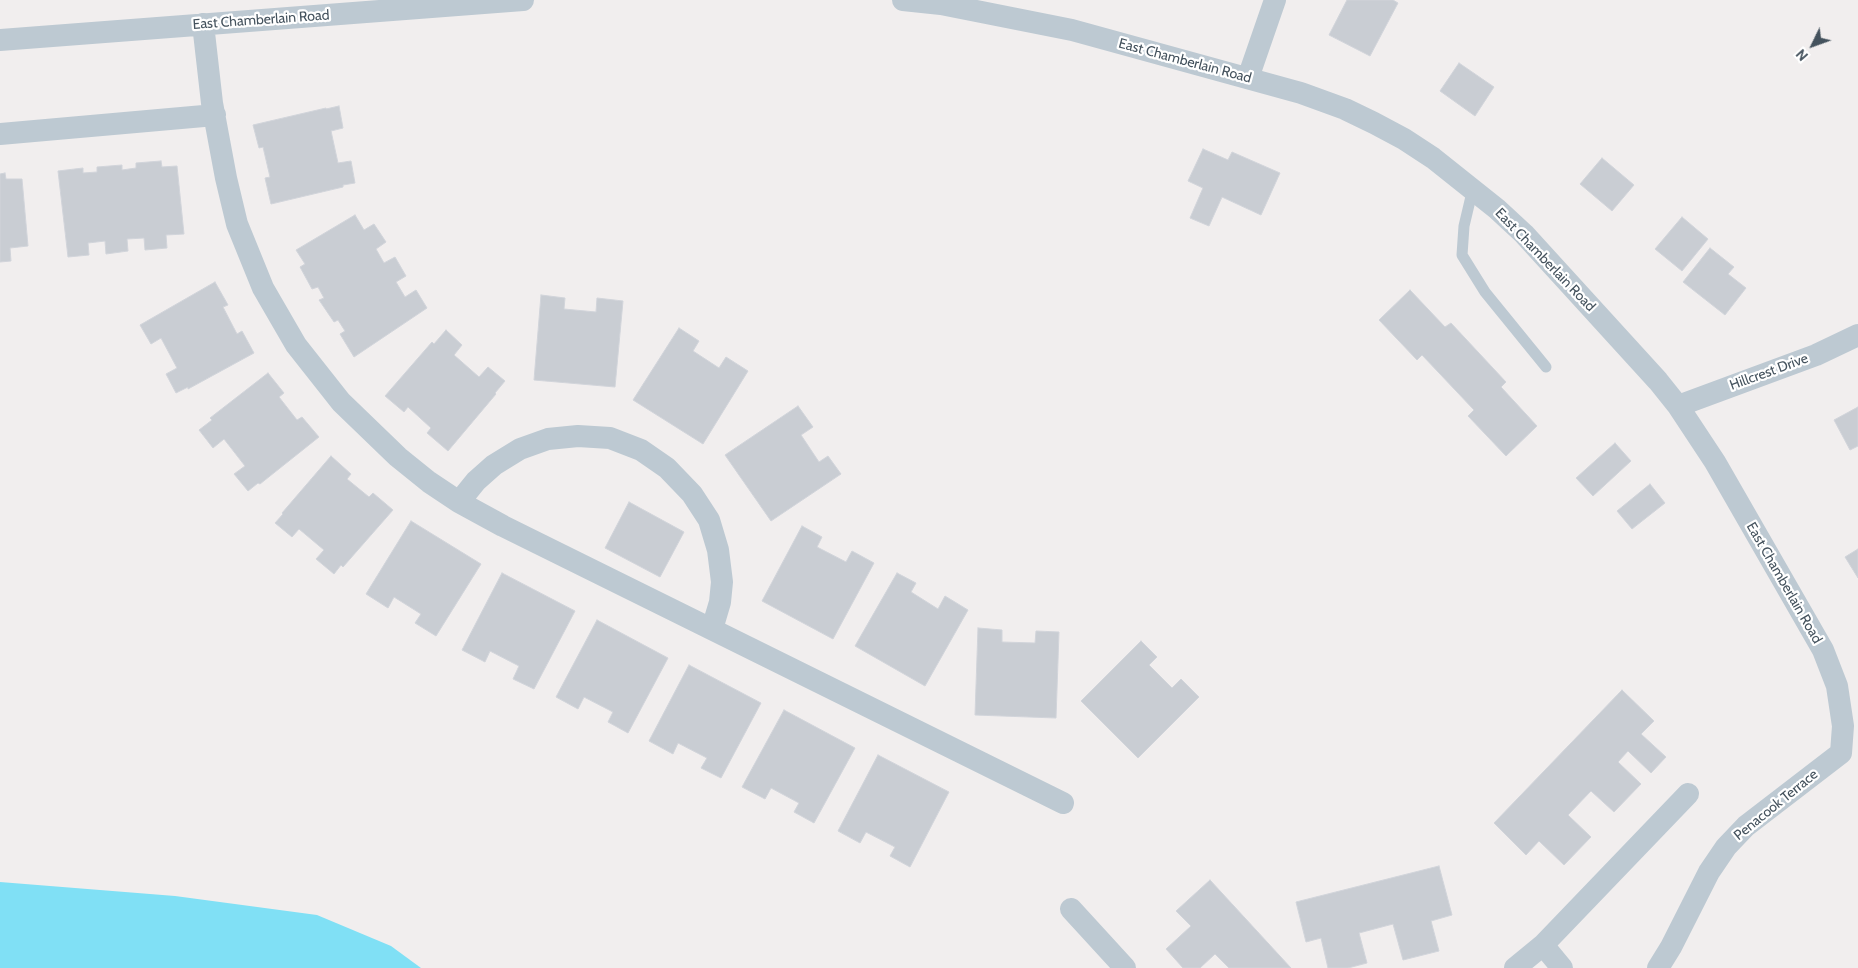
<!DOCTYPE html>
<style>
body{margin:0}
#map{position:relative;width:1858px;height:968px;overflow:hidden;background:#f1eeee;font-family:Cabin,sans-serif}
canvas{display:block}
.north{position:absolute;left:1788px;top:20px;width:50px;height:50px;-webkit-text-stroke:4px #fff;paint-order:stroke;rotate:228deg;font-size:14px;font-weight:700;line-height:20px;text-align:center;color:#44525d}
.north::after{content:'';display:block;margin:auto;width:18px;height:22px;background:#44525d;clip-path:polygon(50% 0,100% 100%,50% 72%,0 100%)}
</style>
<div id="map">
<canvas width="1858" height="968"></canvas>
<div class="north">N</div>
</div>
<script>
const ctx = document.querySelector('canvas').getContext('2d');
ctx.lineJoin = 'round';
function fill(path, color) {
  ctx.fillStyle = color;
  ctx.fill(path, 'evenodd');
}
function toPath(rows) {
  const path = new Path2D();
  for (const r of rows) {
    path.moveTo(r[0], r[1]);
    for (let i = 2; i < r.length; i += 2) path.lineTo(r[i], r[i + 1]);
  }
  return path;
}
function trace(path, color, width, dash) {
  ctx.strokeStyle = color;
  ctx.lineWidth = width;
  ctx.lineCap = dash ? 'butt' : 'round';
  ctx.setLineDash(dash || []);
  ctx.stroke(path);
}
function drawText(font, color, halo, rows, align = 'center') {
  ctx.font = font + ' Cabin,sans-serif';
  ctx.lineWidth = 4.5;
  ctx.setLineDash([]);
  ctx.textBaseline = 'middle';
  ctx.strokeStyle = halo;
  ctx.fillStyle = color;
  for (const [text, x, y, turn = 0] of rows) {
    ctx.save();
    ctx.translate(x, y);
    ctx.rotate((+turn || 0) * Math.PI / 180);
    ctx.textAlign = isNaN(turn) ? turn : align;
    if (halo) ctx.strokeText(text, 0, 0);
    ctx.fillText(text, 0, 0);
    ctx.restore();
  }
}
fill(toPath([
 [0,882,175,896,317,915,391,946,421,968,0,968]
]), '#80e0f5');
const building = toPath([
 [1347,0,1393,0,1398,3,1370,56,1329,35,1347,0],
 [1459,63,1494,87,1475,116,1440,91,1459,63],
 [339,106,343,128,331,131,338,163,351,161,355,183,343,185,343,187,271,204,265,178,270,177,263,147,259,148,253,125,326,108,326,109,339,106],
 [1203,149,1228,160,1232,152,1280,173,1261,215,1222,197,1209,226,1190,218,1203,188,1188,181,1203,149],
 [1602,158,1634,185,1612,211,1580,184,1602,158],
 [161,161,162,167,177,166,184,234,166,235,167,248,145,250,144,238,127,239,128,251,106,254,105,241,88,243,89,255,68,257,58,171,83,168,83,173,97,172,97,167,122,165,122,170,136,168,136,163,161,161],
 [5,173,6,179,22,179,28,246,10,248,11,261,0,262,0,174,5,173],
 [355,215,364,230,374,224,386,242,376,249,384,263,395,257,406,276,396,282,405,297,416,290,427,308,354,357,340,334,345,331,338,320,334,322,319,300,324,298,318,287,312,289,300,267,305,264,296,250,355,215],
 [1682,217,1708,239,1682,271,1655,249,1682,217],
 [1710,248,1734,267,1728,274,1746,288,1725,315,1683,282,1710,248],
 [215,282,228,305,223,307,237,334,242,331,254,353,188,389,188,387,176,393,166,374,177,368,161,338,151,344,140,325,215,282],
 [1410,290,1445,327,1451,323,1506,382,1501,387,1537,426,1506,456,1468,416,1474,410,1422,355,1417,360,1379,320,1410,290],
 [541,295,565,298,564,309,596,312,597,298,623,301,615,387,534,380,541,295],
 [679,328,699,341,693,351,719,368,726,357,748,371,703,444,633,400,679,328],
 [446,330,462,345,454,355,479,377,488,367,505,381,495,393,496,394,448,451,427,433,431,428,408,407,404,412,385,396,432,342,434,344,446,330],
 [268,373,284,393,279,397,297,420,302,417,319,437,260,484,258,483,248,491,234,474,245,466,224,439,213,448,199,430,212,420,210,418,268,373],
 [798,406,813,427,801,435,819,462,828,456,841,474,771,521,725,455,798,406],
 [1858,407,1858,446,1850,450,1834,420,1858,407],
 [1615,443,1631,461,1593,496,1576,478,1615,443],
 [331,456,351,474,347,479,369,497,373,493,393,510,343,567,341,565,334,574,316,559,324,550,299,529,292,537,275,523,283,514,282,513,331,456],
 [1650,484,1665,503,1632,529,1617,511,1650,484],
 [629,502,684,532,660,577,605,548,629,502],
 [411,521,481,564,436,636,415,623,421,614,394,597,388,608,366,594,411,521],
 [802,526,822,537,817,547,846,562,852,551,874,563,833,639,762,601,802,526],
 [1858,549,1858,578,1845,557,1858,549],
 [502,573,575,611,534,689,513,679,519,666,490,651,485,662,462,650,502,573],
 [897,573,916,583,911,592,938,609,945,596,968,610,925,686,855,646,897,573],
 [597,620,668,658,628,733,608,722,613,712,584,697,578,709,556,697,597,620],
 [978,628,1002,630,1002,642,1035,643,1036,631,1059,632,1056,718,975,715,978,628],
 [1141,641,1157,657,1149,665,1172,688,1181,679,1199,697,1138,758,1081,701,1141,641],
 [689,665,761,703,721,778,701,768,707,758,678,743,673,754,649,741,689,665],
 [1622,690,1654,721,1641,734,1666,757,1651,773,1628,751,1618,762,1641,784,1614,812,1591,791,1568,815,1591,837,1564,865,1539,841,1526,855,1494,823,1622,690],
 [784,710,855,748,814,823,794,812,799,803,771,788,765,799,742,787,784,710],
 [878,755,949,792,910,867,890,856,895,847,866,832,860,843,838,831,878,755],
 [1439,866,1452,915,1431,921,1439,951,1403,960,1393,924,1359,933,1367,963,1348,968,1328,968,1321,938,1306,942,1296,902,1439,866],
 [1210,880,1291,968,1229,968,1215,954,1200,968,1183,968,1166,949,1191,926,1176,911,1210,880]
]);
fill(building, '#c9cdd3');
trace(building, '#d1d4da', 1);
trace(toPath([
 [1473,188,1464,226,1462,255,1485,292,1546,367]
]), '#bdc9d2', 11);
trace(toPath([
 [903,0,941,4,1072,30,1301,93,1345,109,1374,123,1404,139,1433,158,1497,209,1524,234,1658,381,1678,406,1715,462,1823,650,1837,686,1843,726,1841,753,1746,826,1726,847,1709,872,1671,947,1658,968],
 [203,24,212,103,226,178,237,224,263,288,296,345,341,402,398,457,429,482,459,502,503,526,1063,803],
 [0,40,523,0],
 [1248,78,1275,0],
 [0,134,215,115],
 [1678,406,1816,355,1858,335],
 [459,502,476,481,494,465,520,449,548,439,578,436,610,438,641,450,667,468,692,494,709,520,718,550,722,582,720,602,712,629],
 [1071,909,1125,968],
 [1543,945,1562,968],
 [1515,968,1543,945,1688,794]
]), '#bdc9d2', 22);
drawText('14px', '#44525d', '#fff', [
 ["East Chamberlain Road",261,20,-4],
 ["East Chamberlain Road",1185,61,15],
 ["East Chamberlain Road",1545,260,46],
 ["Hillcrest Drive",1769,372,-20],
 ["East Chamberlain Road",1784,583,60],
 ["Penacook Terrace",1776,805,-39]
]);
</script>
